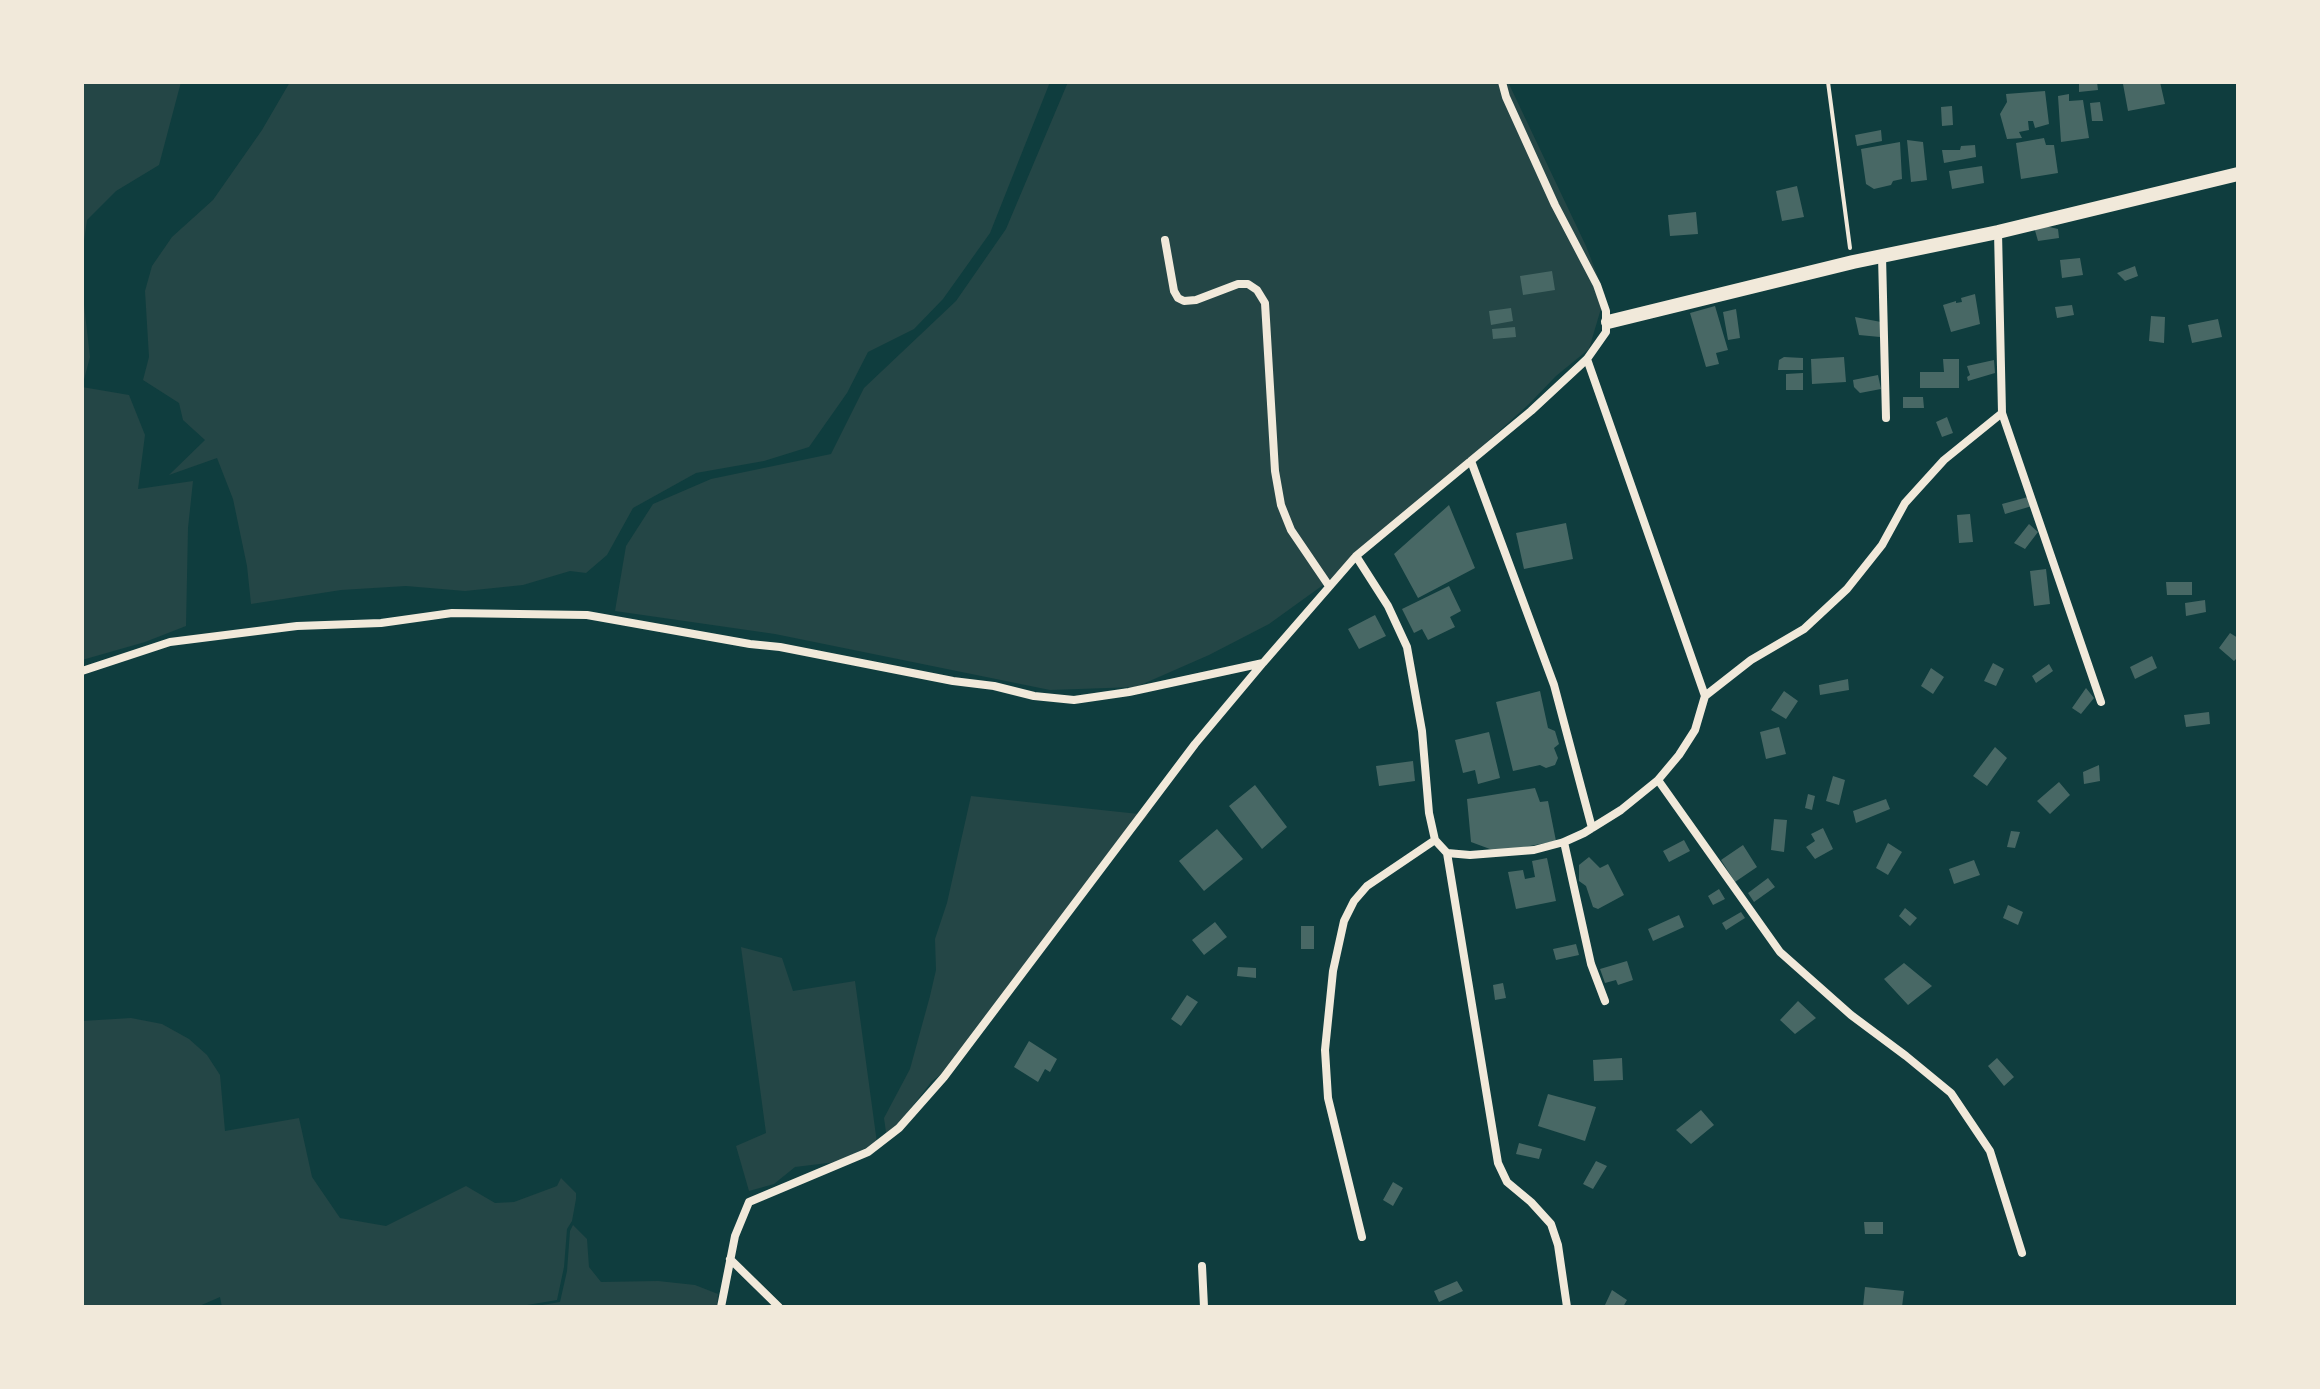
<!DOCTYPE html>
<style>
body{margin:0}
#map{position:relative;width:2320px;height:1389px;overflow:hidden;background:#0f3d3e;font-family:Jost,sans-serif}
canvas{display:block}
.frame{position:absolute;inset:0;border:84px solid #f1e9da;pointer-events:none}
</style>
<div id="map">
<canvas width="2320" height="1389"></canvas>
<div class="frame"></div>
</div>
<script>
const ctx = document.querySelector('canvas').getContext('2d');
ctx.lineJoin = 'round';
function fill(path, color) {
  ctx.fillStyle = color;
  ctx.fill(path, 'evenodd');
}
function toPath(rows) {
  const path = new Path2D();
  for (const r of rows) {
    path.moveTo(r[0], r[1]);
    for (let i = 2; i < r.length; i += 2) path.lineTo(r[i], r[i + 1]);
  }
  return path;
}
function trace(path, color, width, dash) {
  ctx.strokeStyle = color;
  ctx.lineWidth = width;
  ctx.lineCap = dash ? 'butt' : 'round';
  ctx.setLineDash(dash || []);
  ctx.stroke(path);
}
fill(toPath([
 [82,82,181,82,159,165,116,191,87,220,82,255],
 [290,82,1050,82,990,233,943,299,914,329,868,352,847,393,809,447,764,461,696,473,633,508,607,555,586,573,570,571,523,585,465,591,406,586,341,590,251,604,247,566,233,499,217,458,169,475,205,440,183,420,179,403,143,380,149,357,145,291,152,266,172,237,213,200,262,130],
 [1068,82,1508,82,1586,246,1605,295,1589,349,1556,376,1529,404,1355,562,1269,624,1209,655,1136,687,1050,690,775,634,615,611,626,546,653,504,711,479,831,454,864,388,956,301,1006,229],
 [82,287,90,357,82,387,129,395,145,435,138,489,193,481,188,528,186,626,145,642,82,660],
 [971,796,1148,815,1120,847,948,1069,932,1081,887,1139,884,1118,910,1069,930,996,936,970,935,939,947,903],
 [741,947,782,958,793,991,855,981,877,1143,836,1162,795,1167,774,1184,749,1191,736,1146,766,1133],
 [131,1018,162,1024,189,1039,207,1055,220,1075,225,1131,299,1118,312,1177,340,1218,386,1226,466,1186,495,1203,514,1202,557,1186,561,1178,576,1193,576,1199,572,1221,567,1229,564,1267,557,1300,515,1307,222,1307,220,1297,197,1307,82,1307,82,1021],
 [573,1225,587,1239,589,1267,601,1282,658,1281,695,1285,718,1294,717,1307,530,1307,560,1302,567,1271,570,1231]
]), '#244646');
fill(toPath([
 [2079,82,2097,82,2098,90,2079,92],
 [2137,82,2160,82,2165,104,2128,111,2123,84],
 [2045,91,2049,124,2035,128,2033,121,2028,121,2029,130,2019,132,2022,138,2007,139,2000,114,2007,102,2006,94],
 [2069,94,2069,101,2083,100,2089,138,2061,142,2058,96],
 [2100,102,2103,121,2092,121,2090,103],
 [1952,106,1953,125,1942,126,1941,107],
 [1881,130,1882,141,1857,146,1855,135],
 [2044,138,2046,145,2054,145,2058,173,2021,179,2016,143],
 [1907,140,1923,142,1927,180,1911,182],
 [1900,142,1902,179,1893,181,1891,185,1874,189,1866,184,1861,149],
 [1975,145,1976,157,1944,163,1942,150,1960,150,1961,146],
 [1982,166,1984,183,1952,189,1949,171],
 [1797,186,1804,217,1782,221,1776,191],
 [1696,212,1698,234,1670,236,1668,215],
 [2041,225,2058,229,2059,238,2038,241,2034,227],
 [2080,258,2083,275,2062,278,2060,260],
 [2135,266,2138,276,2125,281,2117,273],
 [1552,271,1555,290,1523,295,1520,276],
 [1975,294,1980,324,1951,332,1943,305,1956,301,1956,303,1962,302,1961,298],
 [2072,305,2074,315,2057,318,2055,307],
 [1715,306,1728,350,1716,353,1719,364,1706,367,1690,313],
 [1511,308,1513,321,1491,325,1489,311],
 [1736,309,1740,338,1728,340,1723,312],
 [2151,316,2165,317,2164,343,2149,341],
 [1855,317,1881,322,1880,337,1859,335],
 [2218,319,2222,337,2192,343,2188,325],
 [1515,327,1516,337,1493,339,1492,329],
 [1784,357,1803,358,1803,370,1778,370,1779,360],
 [1844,357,1846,382,1812,384,1811,359],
 [1943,359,1959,359,1959,388,1920,388,1920,372,1944,372],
 [1994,360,1995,373,1968,381,1967,377,1970,375,1967,366],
 [1803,373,1803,390,1786,390,1786,374],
 [1878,375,1881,389,1860,393,1854,387,1853,380],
 [1903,397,1923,397,1924,408,1903,408],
 [1947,417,1953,433,1942,437,1936,422],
 [2028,497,2032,506,2005,514,2002,504],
 [1449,505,1475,568,1418,598,1394,554],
 [1970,514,1973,542,1959,543,1957,515],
 [1566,523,1573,559,1524,569,1516,533],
 [2029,524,2038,532,2025,549,2014,543],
 [2046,569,2050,604,2034,606,2030,571],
 [2166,582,2192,582,2192,595,2167,595],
 [1449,586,1461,611,1450,617,1455,627,1428,640,1422,629,1414,633,1402,609],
 [2205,600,2206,612,2186,616,2185,603],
 [1375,615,1386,636,1359,649,1348,629],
 [2230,633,2238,638,2238,657,2234,661,2219,648],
 [2152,656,2157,668,2135,679,2130,667],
 [1993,663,2004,669,1996,686,1984,681],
 [2049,664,2053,671,2036,683,2032,676],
 [1931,668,1944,677,1933,694,1921,686],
 [1848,679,1849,690,1820,695,1819,685],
 [2086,688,2094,698,2081,714,2072,708],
 [1540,691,1548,728,1555,731,1559,744,1554,748,1558,758,1555,765,1546,768,1540,765,1513,771,1496,702],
 [1784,691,1798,701,1786,719,1771,710],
 [2209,712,2210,724,2186,727,2184,715],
 [1779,727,1786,754,1766,759,1760,732],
 [1489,732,1500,778,1478,784,1475,770,1463,773,1455,740],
 [1995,747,2007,758,1987,786,1973,776],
 [1413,761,1415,781,1379,786,1376,766],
 [2099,765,2100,781,2084,784,2083,772],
 [1833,776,1845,780,1839,805,1826,801],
 [2059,782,2070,795,2050,814,2037,801],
 [1255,785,1287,827,1262,849,1229,806],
 [1535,788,1540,802,1548,801,1556,841,1498,852,1471,842,1467,799],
 [1808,794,1815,796,1812,810,1805,808],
 [1886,799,1890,809,1856,823,1853,811],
 [1774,819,1787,820,1784,852,1771,850],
 [1823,828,1833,849,1815,859,1806,847,1815,841,1811,834],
 [1217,829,1243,859,1204,891,1179,861],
 [2011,831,2020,832,2015,848,2007,847],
 [1684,840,1690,851,1669,862,1663,851],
 [1888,843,1902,852,1888,875,1876,868],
 [1743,845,1757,867,1735,882,1721,860],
 [1589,857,1600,868,1608,864,1624,895,1598,909,1593,907,1586,886,1579,881,1579,865],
 [1547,858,1556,901,1516,909,1508,872,1523,870,1525,879,1535,877,1532,861],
 [1974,860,1980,875,1954,884,1949,869],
 [1768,878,1775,887,1754,902,1748,893],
 [1719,889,1725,899,1713,905,1708,896],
 [2008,905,2023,912,2018,925,2003,918],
 [1905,908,1917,918,1910,926,1899,916],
 [1741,912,1745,918,1726,930,1722,923],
 [1679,915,1684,927,1653,941,1648,929],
 [1215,922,1227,937,1204,955,1192,940],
 [1301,926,1314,926,1314,949,1301,949],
 [1576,944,1579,955,1556,960,1553,949],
 [1627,961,1633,980,1618,985,1616,980,1605,983,1600,969],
 [1904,963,1932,986,1908,1005,1884,979],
 [1238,967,1256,968,1256,978,1237,976],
 [1503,983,1506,998,1495,1000,1493,985],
 [1187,995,1198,1002,1181,1026,1171,1019],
 [1798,1001,1816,1018,1795,1034,1780,1020],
 [1029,1041,1057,1059,1050,1072,1045,1069,1038,1082,1014,1067],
 [1622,1058,1623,1080,1594,1081,1593,1060],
 [1997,1058,2014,1077,2004,1086,1988,1066],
 [1548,1094,1596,1107,1585,1141,1538,1126],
 [1701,1110,1714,1125,1691,1144,1676,1130],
 [1519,1143,1542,1149,1539,1159,1516,1154],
 [1596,1161,1607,1166,1593,1189,1583,1184],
 [1393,1182,1403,1188,1393,1206,1383,1200],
 [1864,1222,1883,1222,1883,1234,1865,1234],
 [1457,1281,1463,1291,1439,1302,1434,1291],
 [1865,1287,1904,1291,1902,1307,1863,1307],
 [1612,1290,1627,1300,1623,1307,1604,1307]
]), '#486865');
trace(toPath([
 [1828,82,1850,248]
]), '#f1e9da', 4);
trace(toPath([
 [1998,232,2002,413,2101,702],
 [1165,240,1174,291,1178,298,1184,301,1196,300,1238,284,1248,284,1257,290,1265,303,1275,471,1281,505,1291,530,1329,586],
 [1882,256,1886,418],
 [1587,359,1705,696],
 [1471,461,1554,685,1592,828],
 [1356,556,1388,606,1407,647,1422,731,1429,813,1435,840,1447,853,1498,1163,1507,1182,1531,1202,1551,1224,1558,1245,1567,1307],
 [82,671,170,642,297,626,381,623,452,613,587,615,750,644,780,647,953,681,994,686,1034,696,1074,700,1129,692,1263,663,1356,556,1531,411,1587,359,1606,332,1606,311,1597,285,1555,205,1506,97,1502,82],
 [1658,780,1780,952,1851,1015,1906,1056,1951,1093,1990,1151,2022,1253],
 [1564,842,1591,964,1605,1001],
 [1447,853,1470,855,1534,850,1564,842,1584,833,1621,810,1658,780,1679,755,1695,730,1705,696,1751,660,1804,629,1847,589,1882,545,1905,503,1944,460,2002,413],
 [1362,1237,1328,1098,1325,1050,1333,971,1344,921,1354,901,1367,886,1435,840],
 [730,1259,779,1307],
 [1202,1266,1204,1307],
 [721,1307,735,1236,749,1202,868,1152,899,1128,944,1077,1195,744,1262,664]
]), '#f1e9da', 8);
trace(toPath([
 [1608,322,1853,262,1998,232,2238,174]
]), '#f1e9da', 14);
</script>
